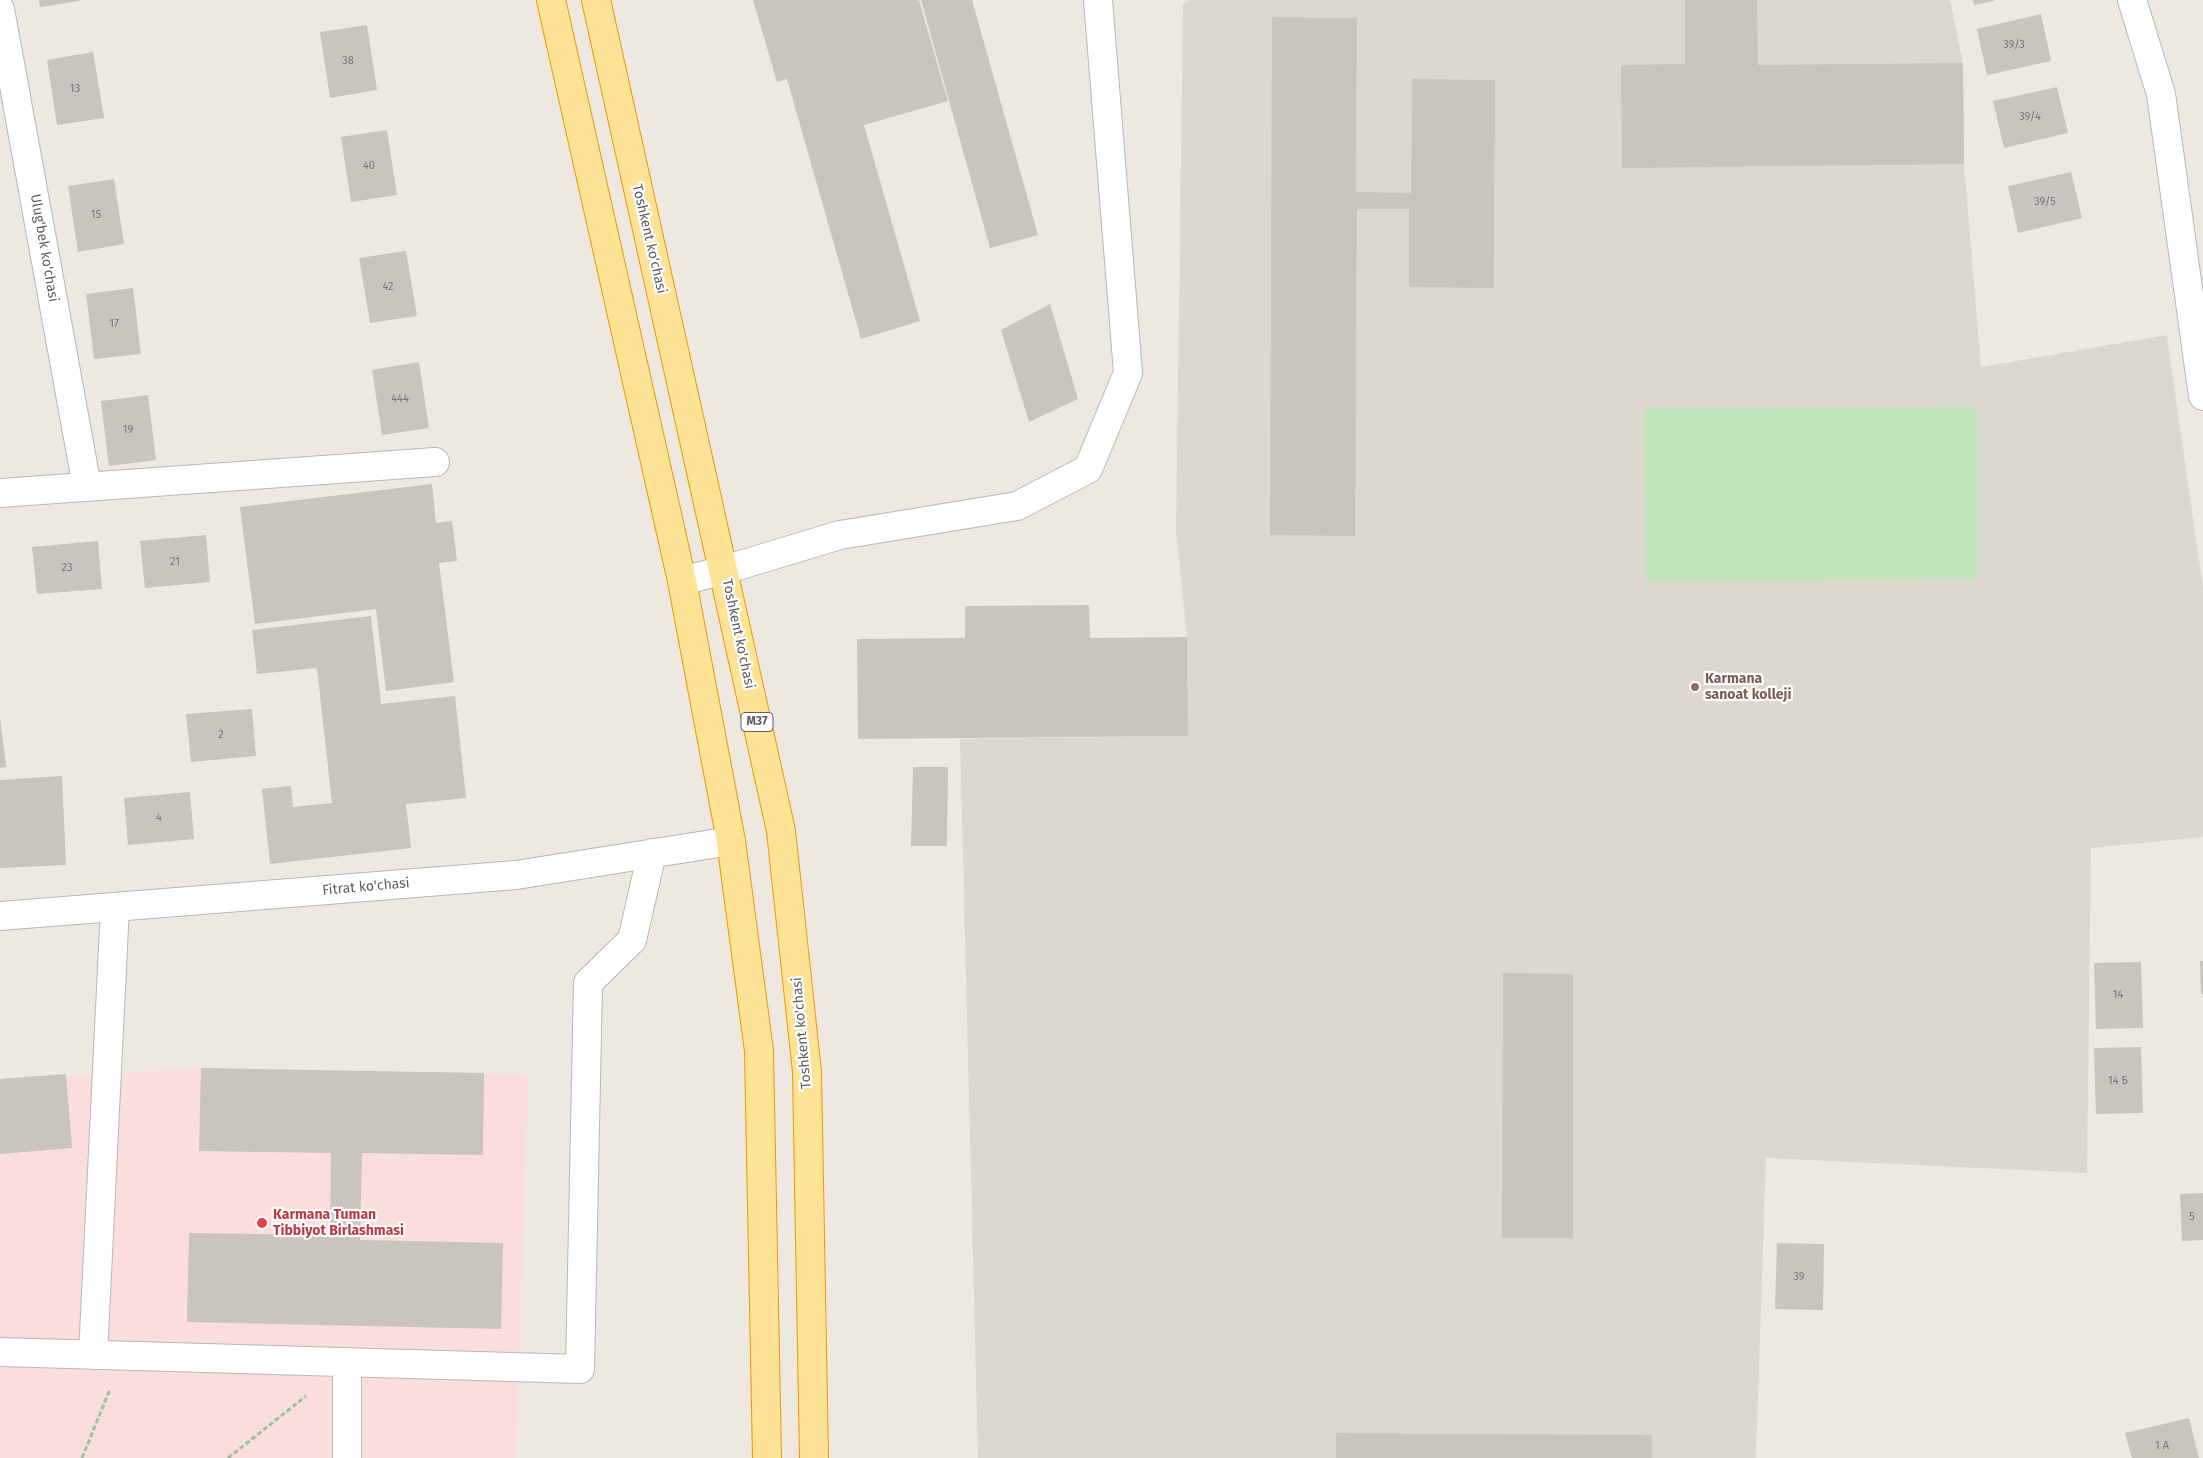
<!DOCTYPE html>
<meta charset="utf-8">
<style>
body{margin:0}
canvas{display:block;background:#ede9e1}
</style>
<canvas width="2203" height="1458"></canvas>
<script>
const ctx = document.querySelector('canvas').getContext('2d');
ctx.lineJoin = 'round';
function fill(path, color) {
  ctx.fillStyle = color;
  ctx.fill(path, 'evenodd');
}
function toPath(rows) {
  const path = new Path2D();
  for (const r of rows) {
    path.moveTo(r[0], r[1]);
    for (let i = 2; i < r.length; i += 2) path.lineTo(r[i], r[i + 1]);
  }
  return path;
}
function trace(path, color, width, dash) {
  ctx.strokeStyle = color;
  ctx.lineWidth = width;
  ctx.lineCap = dash ? 'butt' : 'round';
  ctx.setLineDash(dash || []);
  ctx.stroke(path);
}
function drawText(font, color, halo, rows, align = 'center') {
  ctx.font = font + ' "Fira Sans",sans-serif';
  ctx.lineWidth = 4.5;
  ctx.setLineDash([]);
  ctx.textBaseline = 'middle';
  ctx.strokeStyle = halo;
  ctx.fillStyle = color;
  for (const [text, x, y, turn = 0] of rows) {
    ctx.save();
    ctx.translate(x, y);
    ctx.rotate((+turn || 0) * Math.PI / 180);
    ctx.textAlign = isNaN(turn) ? turn : align;
    if (halo) ctx.strokeText(text, 0, 0);
    ctx.fillText(text, 0, 0);
    ctx.restore();
  }
}
fill(toPath([
 [1191,0,1950,0,1963,63,1964,164,1981,367,2167,335,2203,588,2203,837,2091,848,2087,1173,1766,1158,1756,1458,978,1458,960,739,1188,736,1187,637,1176,532,1183,4]
]), '#ddd8cf');
fill(toPath([
 [201,1068,528,1075,516,1458,0,1458,0,1080]
]), '#fbdddc');
fill(toPath([
 [1976,407,1977,579,1646,581,1644,409]
]), '#bfe5bd');
fill(toPath([
 [39,0,79,0,79,1,40,7],
 [753,0,919,0,948,101,864,125,920,321,861,339,787,79,777,82],
 [921,0,972,0,1038,235,990,248],
 [1685,0,1757,0,1758,65,1963,63,1964,164,1622,168,1621,65,1685,64],
 [1973,0,1994,0,1994,1,1974,5],
 [2041,14,2051,61,1987,75,1977,29],
 [1272,17,1357,18,1356,192,1411,193,1412,79,1495,80,1494,288,1409,287,1409,209,1357,209,1355,536,1270,535],
 [367,25,377,90,330,98,320,32],
 [93,52,104,118,57,125,47,60],
 [2057,87,2068,133,2004,148,1993,101],
 [387,130,397,195,351,202,341,137],
 [2071,172,2082,218,2018,233,2008,186],
 [114,179,124,244,78,252,68,186],
 [406,251,417,316,370,323,359,258],
 [133,288,141,354,94,359,86,294],
 [1050,304,1078,399,1029,422,1001,330],
 [419,362,429,428,382,435,372,370],
 [148,395,156,460,109,466,101,401],
 [432,484,436,523,452,521,457,561,439,563,454,682,386,691,376,609,255,624,240,507],
 [206,535,210,582,145,588,140,541],
 [98,541,102,589,37,594,32,547],
 [1089,605,1090,638,1187,637,1188,736,858,739,857,639,965,638,965,606],
 [371,616,381,704,455,696,466,798,406,804,411,848,270,864,262,789,291,786,293,807,332,803,317,668,257,674,252,630],
 [252,709,256,756,191,762,186,714],
 [0,718,6,767,0,768],
 [913,767,948,767,947,846,911,846],
 [62,776,66,865,0,868,0,780],
 [190,792,194,839,128,845,124,798],
 [2200,961,2203,961,2203,994,2201,994],
 [2141,962,2143,1028,2096,1029,2094,963],
 [1503,973,1573,974,1573,1238,1502,1238],
 [2141,1047,2143,1113,2096,1114,2094,1048],
 [201,1068,484,1073,483,1155,362,1153,360,1240,503,1243,501,1329,187,1322,189,1233,330,1235,331,1153,199,1151],
 [66,1074,72,1148,0,1154,0,1079],
 [2203,1193,2203,1240,2182,1241,2180,1194],
 [1777,1243,1824,1244,1823,1310,1775,1309],
 [2189,1418,2199,1458,2132,1458,2125,1433],
 [1336,1433,1652,1435,1652,1458,1336,1458]
]), '#c8c4be');
const minor = toPath([
 [2132,0,2161,94,2203,396],
 [0,9,87,487],
 [0,493,435,462],
 [682,581,724,570,840,535,1017,506,1088,469,1128,373,1098,0],
 [0,916,516,875,731,841],
 [0,1352,580,1369,588,983,632,940,652,853],
 [93,1355,115,907],
 [347,1362,347,1458]
]);
const trunk = toPath([
 [551,0,682,581,731,841,759,1051,767,1458],
 [596,0,781,831,807,1072,814,1458]
]);
trace(minor, '#b4b8bc', 30);
trace(trunk, '#ee9700', 30);
trace(toPath([
 [82,1458,110,1389],
 [228,1458,306,1396]
]), '#96c6a1', 3, [5, 2.5]);
trace(minor, '#fff', 28);
trace(trunk, '#fee296', 28);
for (const [x, y, r, color] of [
 [1695,687,5,"#8d6e63"],
 [262,1223,6,"#e0444e"]
]) {
  const dot = new Path2D();
  dot.arc(x, y, r, 0, 2 * Math.PI);
  ctx.fillStyle = color;
  ctx.fill(dot);
  trace(dot, '#fff', 2);
}
drawText('11px', '#767879', null, [
 ["39/3",2014,45],
 ["38",348,61],
 ["13",75,89],
 ["39/4",2030,117],
 ["40",369,166],
 ["39/5",2045,202],
 ["15",96,215],
 ["42",388,287],
 ["17",114,324],
 ["444",400,399],
 ["19",128,430],
 ["21",175,562],
 ["23",67,568],
 ["2",221,735],
 ["4",159,818],
 ["14",2118,995],
 ["14 Б",2118,1081],
 ["5",2192,1217],
 ["39",1799,1277],
 ["1 А",2162,1446]
]);
for (const [x, y, w] of [
 [757,722,32]
]) {
  const box = new Path2D();
  box.roundRect(x - w / 2, y - 9.5, w, 19, 4);
  ctx.fillStyle = '#fff';
  ctx.fill(box);
  trace(box, '#5a5e62', 1);
}
drawText('bold 12px', '#5a5e62', null, [
 ["M37",757,722]
]);
drawText('14px', '#5a5e62', '#fff', [
 ["Toshkent ko'chasi",649,239,77],
 ["Ulug'bek ko'chasi",44,248,80],
 ["Toshkent ko'chasi",738,634,78],
 ["Fitrat ko'chasi",366,887,-5],
 ["Toshkent ko'chasi",802,1033,-95]
]);
drawText('bold 14px', '#785e54', '#fff', [
 ["Karmana",1705,679],
 ["sanoat kolleji",1705,695]
], 'left');
drawText('bold 14px', '#be3a42', '#fff', [
 ["Karmana Tuman",273,1215],
 ["Tibbiyot Birlashmasi",273,1231]
], 'left');
</script>
